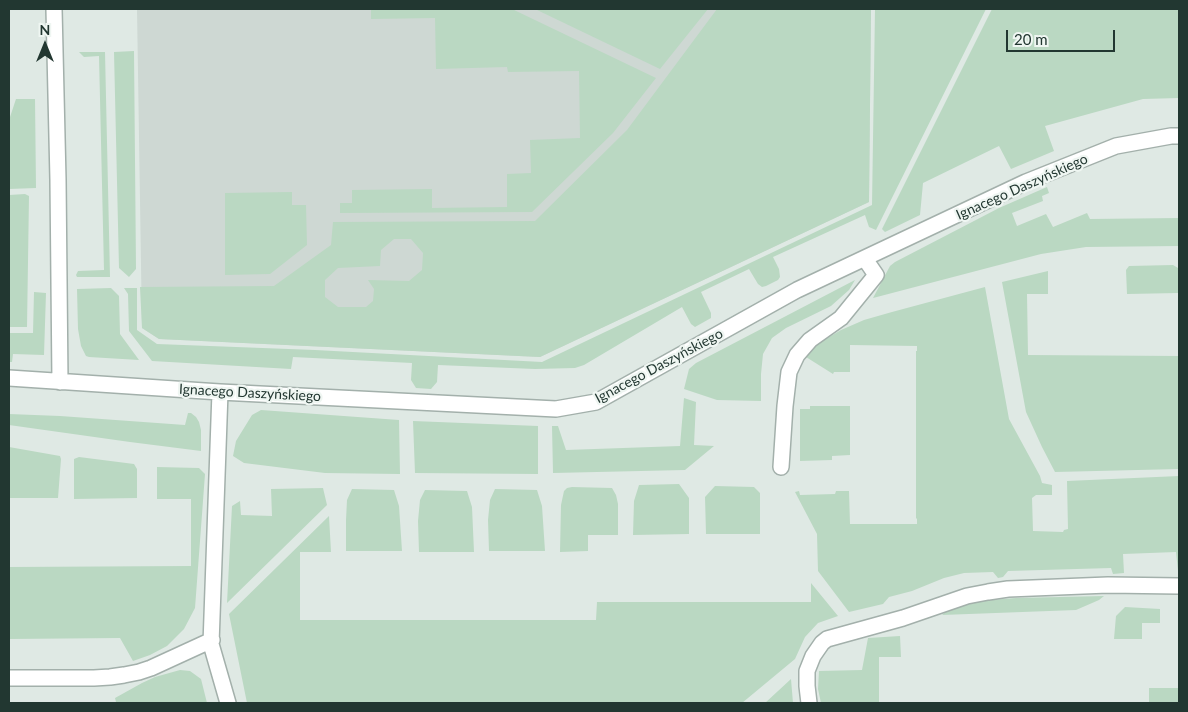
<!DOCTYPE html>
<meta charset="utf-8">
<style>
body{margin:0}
#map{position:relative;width:1188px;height:712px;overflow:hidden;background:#dfe9e4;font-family:Lato,sans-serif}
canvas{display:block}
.frame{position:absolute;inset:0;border:10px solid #223731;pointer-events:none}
.north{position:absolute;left:20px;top:20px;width:50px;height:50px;-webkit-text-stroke:4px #eff6f2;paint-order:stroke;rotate:0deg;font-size:14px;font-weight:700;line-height:20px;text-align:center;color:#223731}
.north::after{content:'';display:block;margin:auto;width:18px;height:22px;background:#223731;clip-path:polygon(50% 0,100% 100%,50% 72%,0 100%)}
.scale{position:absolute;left:1006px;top:30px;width:109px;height:22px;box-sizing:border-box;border:2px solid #223731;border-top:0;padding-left:6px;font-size:15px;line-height:18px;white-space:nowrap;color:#223731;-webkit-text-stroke:4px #eff6f2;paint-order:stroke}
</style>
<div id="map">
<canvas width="1188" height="712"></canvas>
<div class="frame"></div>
<div class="north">N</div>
<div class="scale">20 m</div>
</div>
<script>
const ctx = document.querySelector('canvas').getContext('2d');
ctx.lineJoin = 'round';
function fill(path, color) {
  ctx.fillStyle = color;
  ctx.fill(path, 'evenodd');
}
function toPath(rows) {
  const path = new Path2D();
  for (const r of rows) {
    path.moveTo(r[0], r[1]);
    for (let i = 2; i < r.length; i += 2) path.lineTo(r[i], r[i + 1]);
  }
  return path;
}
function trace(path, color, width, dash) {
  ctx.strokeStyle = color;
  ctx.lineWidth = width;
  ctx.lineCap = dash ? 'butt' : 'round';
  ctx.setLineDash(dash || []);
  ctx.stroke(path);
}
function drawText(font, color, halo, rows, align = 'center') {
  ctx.font = font + ' Lato,sans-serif';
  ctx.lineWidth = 4.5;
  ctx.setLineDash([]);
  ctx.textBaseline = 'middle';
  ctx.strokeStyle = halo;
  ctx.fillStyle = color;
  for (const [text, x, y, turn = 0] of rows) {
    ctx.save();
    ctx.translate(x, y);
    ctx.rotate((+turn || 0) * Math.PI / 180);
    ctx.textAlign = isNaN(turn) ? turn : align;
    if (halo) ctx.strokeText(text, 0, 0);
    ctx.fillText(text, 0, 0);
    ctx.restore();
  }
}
fill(toPath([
 [137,9,871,9,869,202,540,357,159,339,142,328]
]), '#ced8d3');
fill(toPath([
 [371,9,512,9,656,78,613,133,532,212,340,213,340,203,352,203,352,190,432,189,432,208,507,207,507,174,531,173,530,140,580,138,579,71,508,72,507,67,436,69,435,18,371,19],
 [535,9,708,9,660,69],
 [717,9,871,9,869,202,540,357,159,339,142,328,140,287,274,286,331,245,333,222,535,221,627,130],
 [394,239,411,239,423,253,422,270,409,281,368,280,374,289,373,301,366,307,338,307,325,297,325,280,338,268,380,266,381,250],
 [875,9,986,9,876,230,869,227,865,215,773,257,779,269,780,277,778,280,766,286,762,287,758,284,749,269,701,292,711,313,711,318,695,327,691,324,682,307,584,365,575,368,535,369,438,365,437,382,431,389,416,388,411,380,412,363,293,357,291,369,152,361,129,331,128,294,124,288,137,288,137,330,157,344,315,350,542,362,872,205],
 [992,9,1179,9,1179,98,1143,99,1045,126,1054,151,1011,169,999,146,923,183,920,215,885,232,882,229],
 [134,51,136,269,129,277,119,268,114,52],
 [79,52,105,52,110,277,77,277,76,275,78,271,104,270,99,56,84,57],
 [16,99,35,99,36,188,9,189,9,120],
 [1047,187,1049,193,1042,196,1043,201,1012,213,1017,226,1046,214,1053,227,1087,213,1090,219,1179,218,1179,246,1086,247,1041,254,873,298,890,266,895,262,999,208],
 [292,192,292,205,306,205,307,245,270,274,225,275,225,193],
 [25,194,29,196,27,327,9,327,9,195],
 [1173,265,1178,268,1178,293,1127,294,1126,270,1129,266],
 [1048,271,1048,294,1027,294,1028,355,1179,356,1179,469,1055,472,1042,447,1026,412,1002,282],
 [855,280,849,290,831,306,786,328,772,338,763,354,761,374,761,401,717,400,684,389,689,369,696,363],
 [985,287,1009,419,1040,476,1042,483,1052,485,1052,495,1036,495,1032,498,1033,531,1063,532,1064,530,1068,529,1067,481,1179,476,1179,571,1178,571,1176,552,1123,554,1124,573,1113,574,1111,568,1008,571,1003,577,998,578,993,572,964,573,944,578,912,591,889,597,883,604,849,612,818,571,817,534,795,492,799,491,800,495,835,494,836,491,849,491,850,524,917,524,917,519,916,518,916,351,917,351,917,346,850,345,850,372,834,372,833,374,806,357,807,354,819,343,841,330,864,320,892,312],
 [111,288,119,296,120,334,139,360,89,357,86,356,81,346,78,329,77,289],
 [34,292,46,293,44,355,13,354,12,362,9,362,9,333,33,333],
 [684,398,696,402,694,445,714,446,685,470,553,473,552,426,558,426,566,450,680,446],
 [810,406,850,406,850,455,832,456,832,460,800,461,800,409,810,409],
 [261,410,399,420,400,474,325,473,244,463,233,456,236,441,252,415],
 [188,413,191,413,196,417,199,422,201,430,201,451,130,442,9,425,9,414,60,416,185,425],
 [413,421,538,426,538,474,415,473],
 [9,447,60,456,61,459,58,498,9,498],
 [79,457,134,464,137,469,137,498,74,499,74,459],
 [157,467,199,468,205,474,195,608,184,629,167,646,150,655,133,661,120,638,9,639,9,567,191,566,191,499,157,499],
 [679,484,689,498,689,534,633,535,634,501,639,485],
 [715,486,754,487,760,493,760,534,706,534,705,497],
 [572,487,612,488,616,495,618,504,618,535,588,535,588,551,560,552,561,505,564,491,567,488],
 [323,488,327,505,227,603,232,506,240,501,241,515,272,516,271,489],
 [352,489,394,490,399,506,402,551,346,551,346,520,347,500],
 [495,489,537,490,542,506,545,551,489,551,488,520,490,500],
 [425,490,467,491,472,507,474,552,419,552,418,521,420,500],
 [329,516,331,552,300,552,300,620,596,620,597,602,811,602,811,583,838,616,818,623,805,637,795,659,742,703,247,703,229,614],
 [1104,596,1099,600,1076,610,942,615,945,612,962,605,990,600,1016,598],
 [1125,607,1160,609,1160,623,1142,623,1142,639,1114,639,1116,616],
 [900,636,901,657,879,657,879,703,821,703,818,689,819,671,862,670,868,638],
 [180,670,190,671,201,679,207,703,136,703,135,702,116,702,115,698,142,683,155,677],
 [791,679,793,703,765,703],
 [1149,688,1179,688,1179,703,1149,703]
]), '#bad8c2');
const minor = toPath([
 [54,9,58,180,60,382],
 [9,378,220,392,556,409,596,402,797,290,1026,182,1116,146,1171,136,1179,136],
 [220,392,211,644,228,703],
 [781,467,785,406,789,372,797,355,810,340,841,318,876,275,865,259],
 [9,678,94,678,110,677,124,675,139,672,151,668,212,640],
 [809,703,807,686,807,671,813,656,822,643,827,639,903,618,967,596,988,592,1008,589,1108,585,1179,586]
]);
trace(minor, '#a3b0ab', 18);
trace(minor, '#fff', 15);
drawText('14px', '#223731', '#eff6f2', [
 ["Ignacego Daszyńskiego",1022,187,-24],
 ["Ignacego Daszyńskiego",659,366,-28],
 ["Ignacego Daszyńskiego",250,393,3]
]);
</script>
